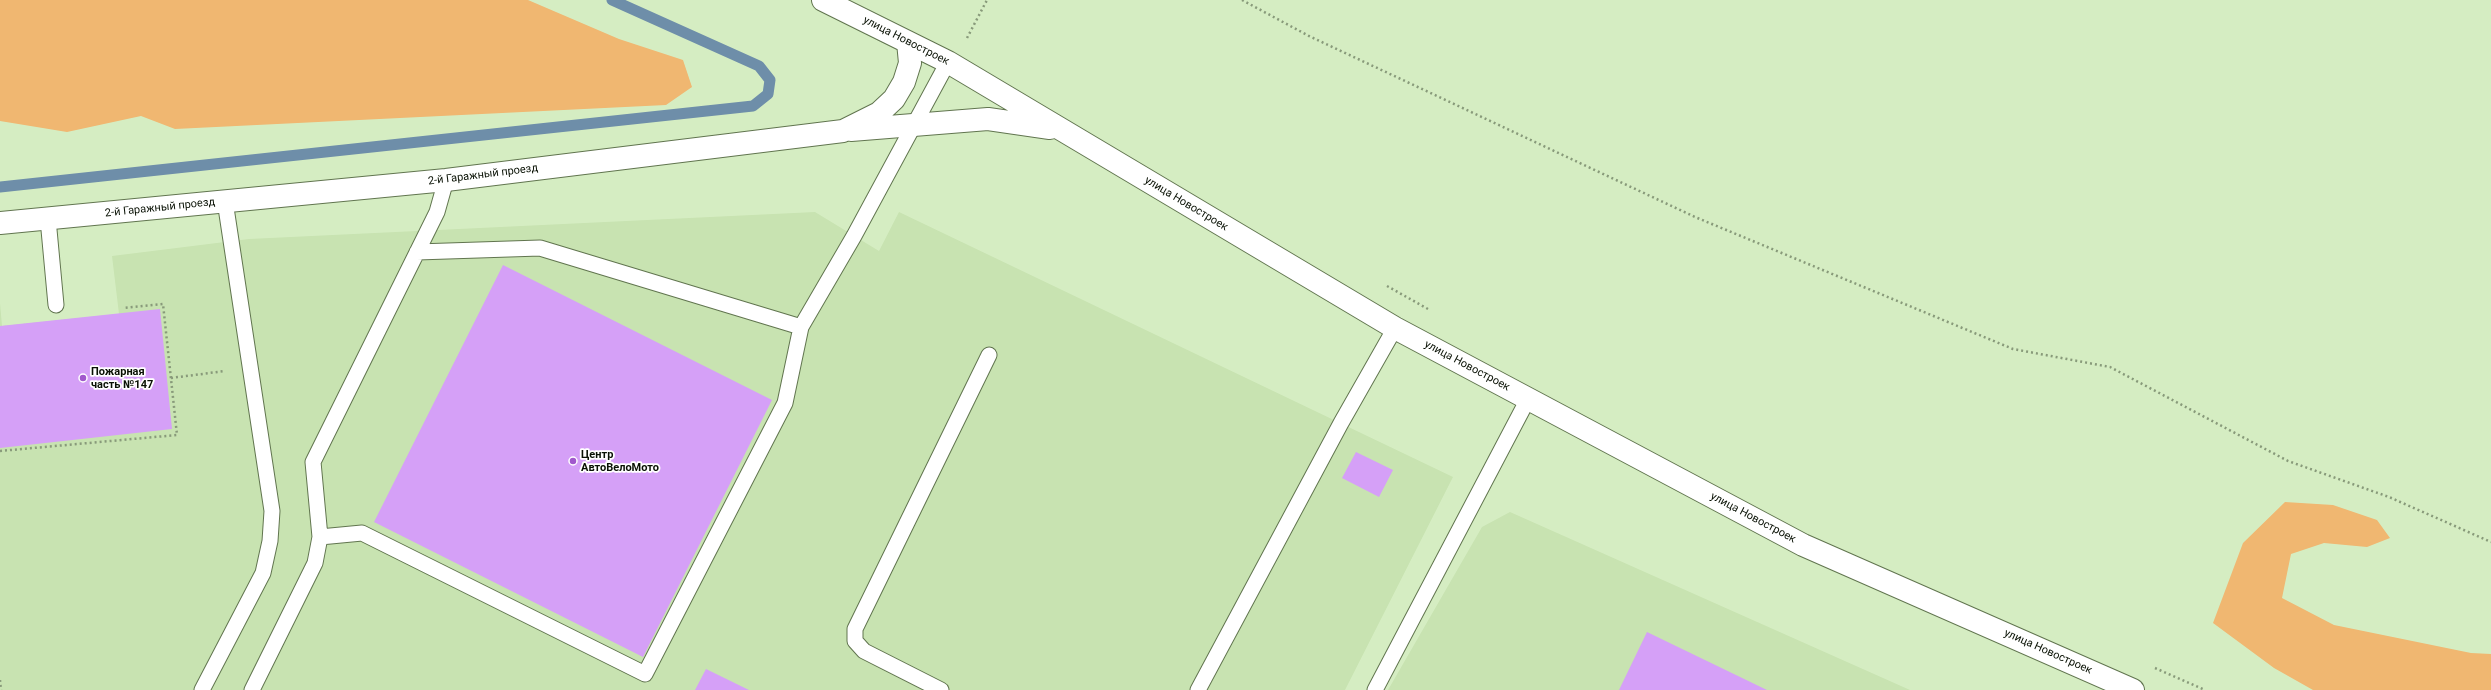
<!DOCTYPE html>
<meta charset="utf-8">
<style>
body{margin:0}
canvas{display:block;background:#d5edc2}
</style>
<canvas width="2491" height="690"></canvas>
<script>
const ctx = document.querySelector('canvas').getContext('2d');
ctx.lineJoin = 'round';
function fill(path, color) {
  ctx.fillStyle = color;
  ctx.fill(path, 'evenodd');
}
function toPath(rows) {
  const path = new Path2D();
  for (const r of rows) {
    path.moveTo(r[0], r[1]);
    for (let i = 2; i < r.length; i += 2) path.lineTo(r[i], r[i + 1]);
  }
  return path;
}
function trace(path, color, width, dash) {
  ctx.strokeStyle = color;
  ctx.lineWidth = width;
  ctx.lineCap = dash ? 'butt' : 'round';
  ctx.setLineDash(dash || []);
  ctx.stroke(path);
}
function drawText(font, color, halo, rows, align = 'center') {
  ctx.font = font + ' Roboto,sans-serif';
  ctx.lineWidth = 3.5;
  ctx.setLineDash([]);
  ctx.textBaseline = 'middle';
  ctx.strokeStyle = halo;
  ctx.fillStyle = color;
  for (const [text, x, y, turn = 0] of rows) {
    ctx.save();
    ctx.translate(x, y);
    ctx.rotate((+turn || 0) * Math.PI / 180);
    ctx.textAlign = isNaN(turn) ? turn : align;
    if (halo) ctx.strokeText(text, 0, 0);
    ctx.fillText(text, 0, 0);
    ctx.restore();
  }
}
fill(toPath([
 [815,212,879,251,899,212,1453,477,1345,690,0,690,0,303,2,326,119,314,112,256,249,239],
 [1510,512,1910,690,1388,690,1482,527]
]), '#c8e3b1');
fill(toPath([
 [0,0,528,0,619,39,683,60,692,87,666,105,175,129,141,116,67,132,0,121],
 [2285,502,2333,505,2377,520,2390,538,2367,547,2324,543,2291,554,2282,598,2334,625,2471,653,2491,654,2491,690,2313,690,2274,668,2213,623,2243,543]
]), '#f0b771');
trace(toPath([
 [0,187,753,106,768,94,770,80,759,66,612,0]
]), '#6e8ea9', 11);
fill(toPath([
 [503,265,772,400,643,657,374,522],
 [160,309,172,429,0,448,0,326],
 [1356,452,1393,470,1379,497,1342,478],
 [1647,632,1767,690,1619,690],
 [706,669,749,690,695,690]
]), '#d5a0f7');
const lane = toPath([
 [48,219,56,305],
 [417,252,540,248,801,327,854,236,948,62],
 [320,537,362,533,645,674,785,403,801,327],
 [202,690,263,573,270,541,272,511,225,201],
 [252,690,315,563,320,537,313,462,437,212,446,180],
 [941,690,864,651,855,641,855,629,989,355],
 [1198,690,1341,423,1395,328],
 [1375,690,1528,399]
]);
const street = toPath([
 [823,0,948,62,1395,328,1803,545,2133,690],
 [851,130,988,119,1050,128],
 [0,223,446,180,843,131,879,113,894,99,904,82,910,63,908,42]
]);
trace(lane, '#61754f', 17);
trace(street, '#61754f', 24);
trace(toPath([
 [1242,0,1309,36,1695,217,2013,349,2110,367,2288,461,2389,497,2491,542],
 [967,38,987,0],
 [1387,286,1428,309],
 [171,378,225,371],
 [0,451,177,435,163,304,123,308],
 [2155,668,2205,690],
 [0,680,1,690]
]), '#889a7a', 2.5, [2, 3]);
trace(lane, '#fff', 15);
trace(street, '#fff', 22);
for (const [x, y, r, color] of [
 [83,378,4,"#a158cc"],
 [573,461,4,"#a158cc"]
]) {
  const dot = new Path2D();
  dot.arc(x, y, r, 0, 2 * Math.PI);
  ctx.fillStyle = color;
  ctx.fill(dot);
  trace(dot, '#fff', 1.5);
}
drawText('11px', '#091104', '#fff', [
 ["улица Новостроек",906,41,27],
 ["2-й Гаражный проезд",483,175,-7],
 ["улица Новостроек",1186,204,31],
 ["2-й Гаражный проезд",160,208,-6],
 ["улица Новостроек",1467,366,28],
 ["улица Новостроек",1753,518,28],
 ["улица Новостроек",2048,652,24]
]);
drawText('bold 11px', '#091104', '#fff', [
 ["Пожарная",91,372],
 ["часть №147",91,385],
 ["Центр",581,455],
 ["АвтоВелоМото",581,468]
], 'left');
</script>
